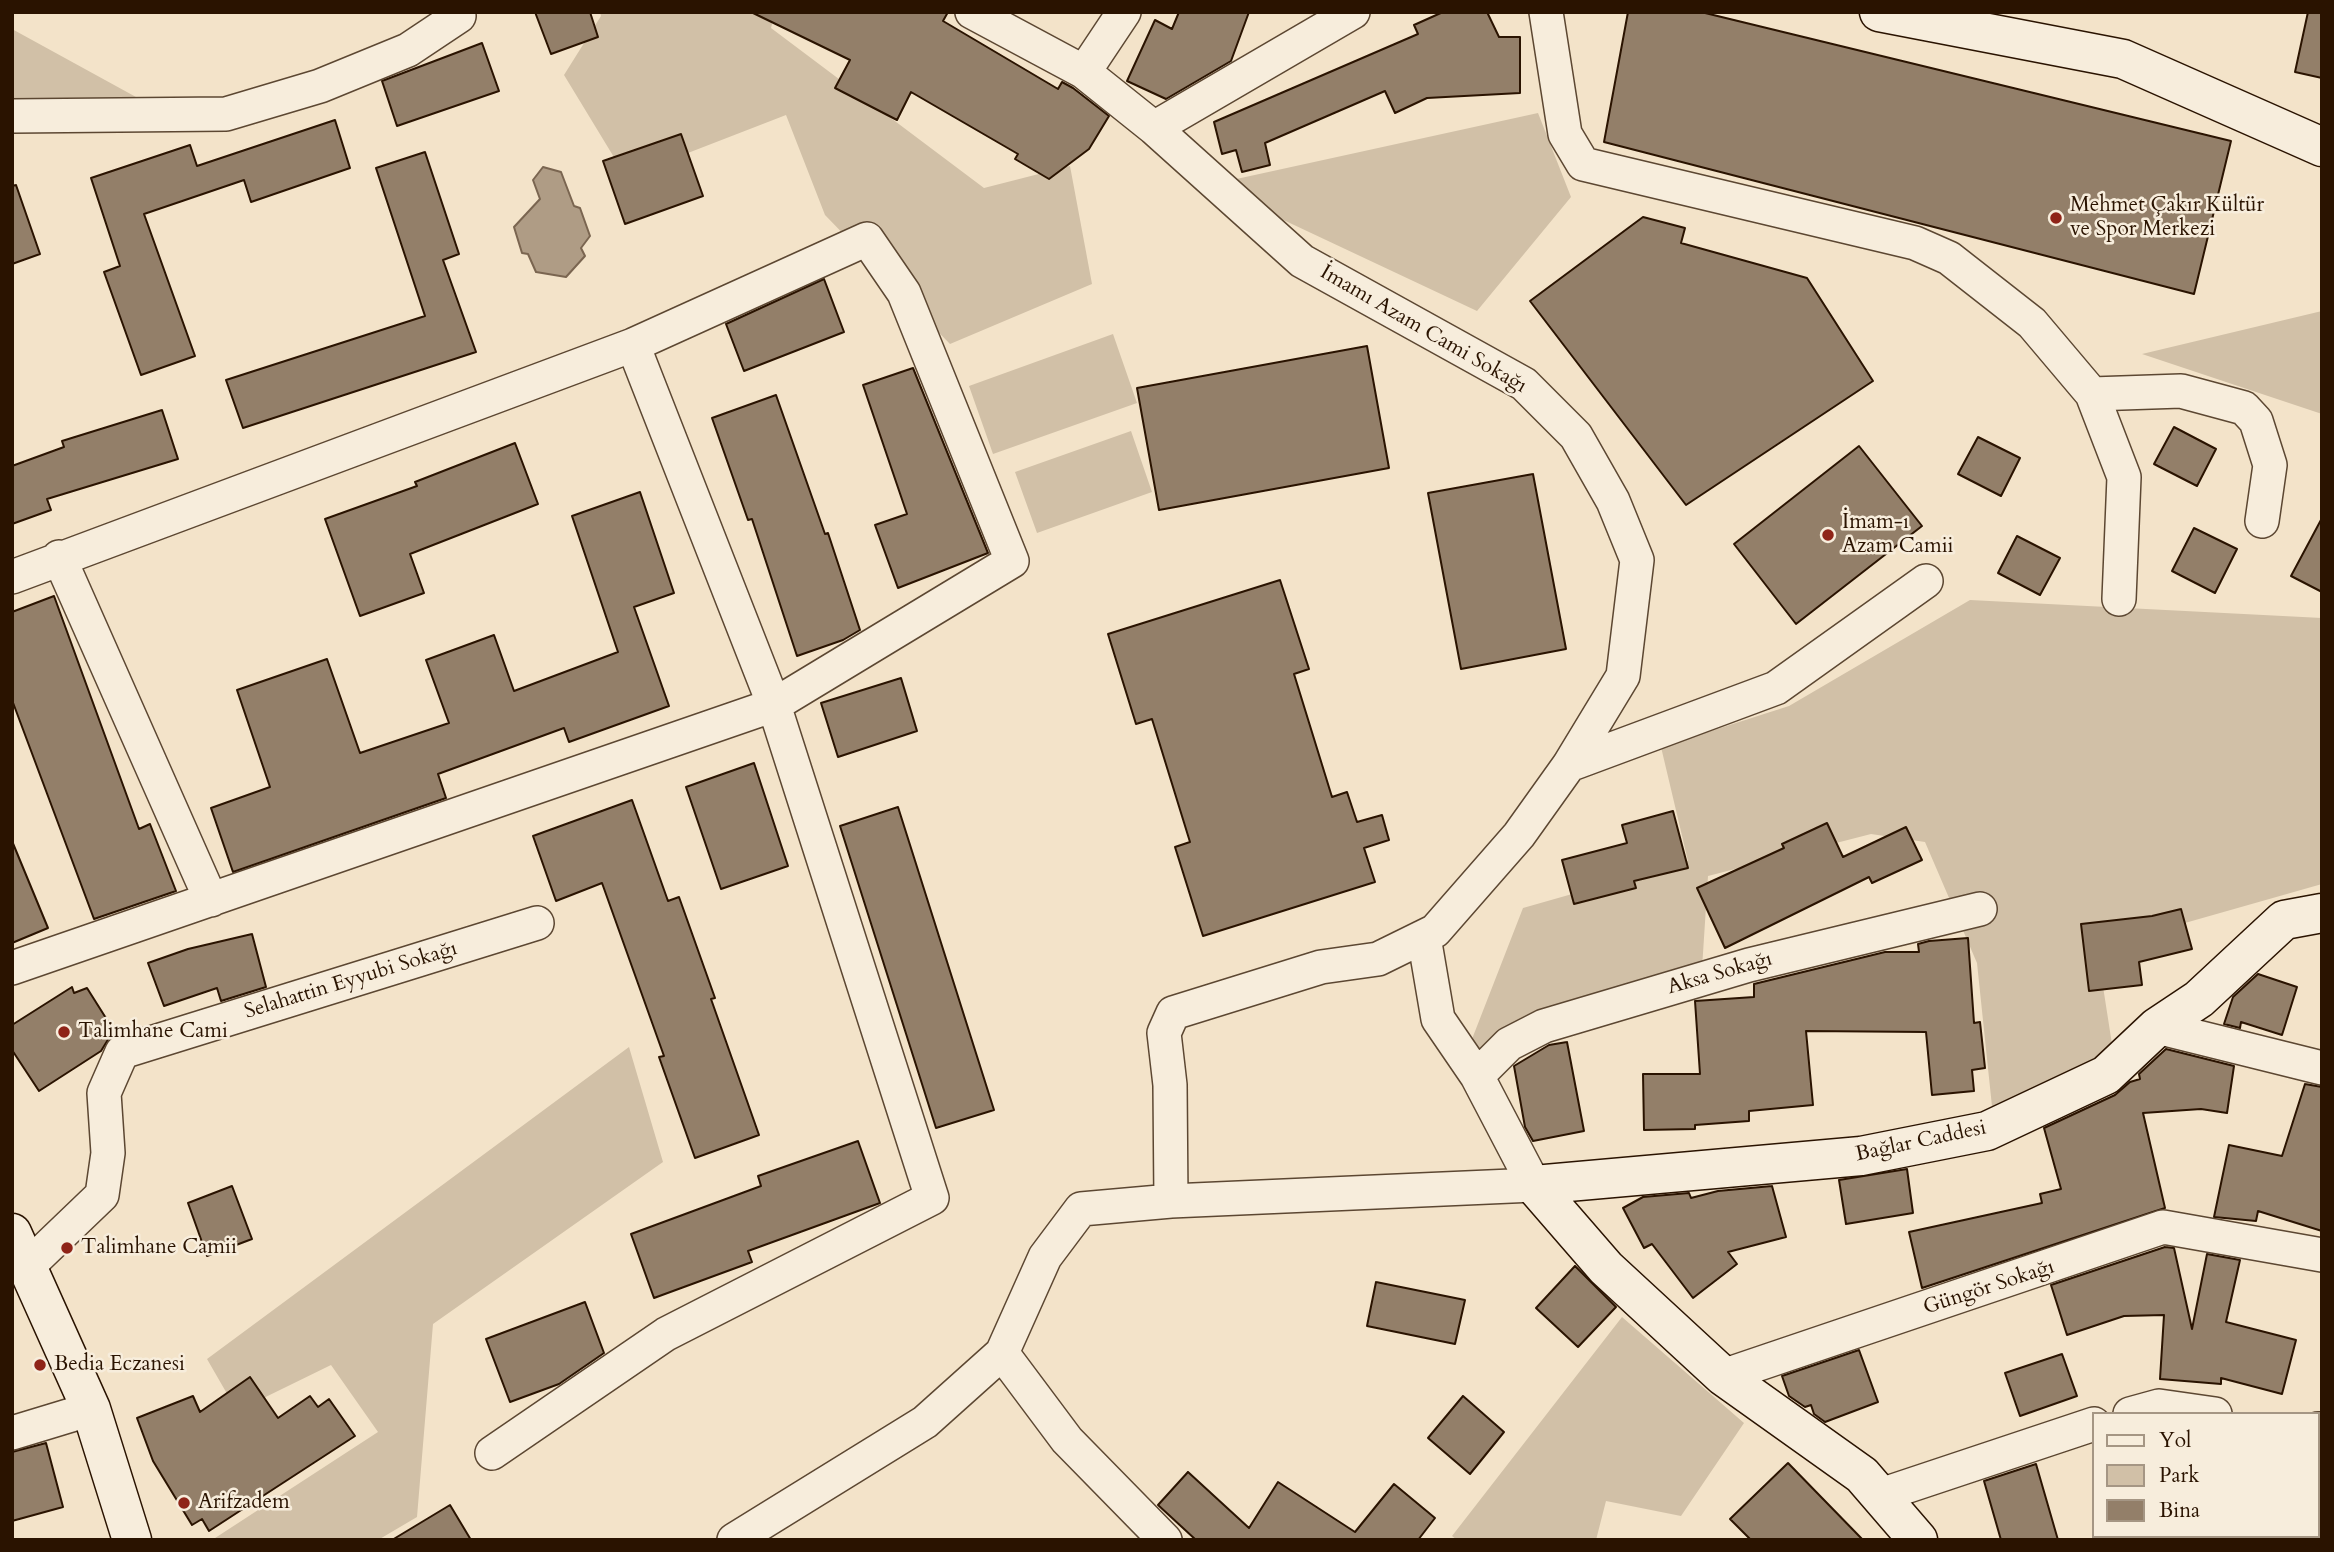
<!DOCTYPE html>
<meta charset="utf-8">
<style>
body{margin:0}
#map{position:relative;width:2334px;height:1552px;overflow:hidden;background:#f3e3c9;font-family:Cardo,serif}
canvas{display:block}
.frame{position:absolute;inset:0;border:14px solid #2a1300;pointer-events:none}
.legend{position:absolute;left:2092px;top:1412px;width:228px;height:126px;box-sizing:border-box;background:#f7eddc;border:2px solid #a59684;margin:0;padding:9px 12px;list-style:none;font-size:21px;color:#2a1300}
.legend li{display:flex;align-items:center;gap:14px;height:35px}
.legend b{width:35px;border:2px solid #a59684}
</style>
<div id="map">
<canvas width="2334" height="1552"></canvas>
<div class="frame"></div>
<ul class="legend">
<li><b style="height:9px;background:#f7eddc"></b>Yol</li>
<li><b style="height:19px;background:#d1c0a7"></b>Park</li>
<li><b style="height:19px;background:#937f69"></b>Bina</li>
</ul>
</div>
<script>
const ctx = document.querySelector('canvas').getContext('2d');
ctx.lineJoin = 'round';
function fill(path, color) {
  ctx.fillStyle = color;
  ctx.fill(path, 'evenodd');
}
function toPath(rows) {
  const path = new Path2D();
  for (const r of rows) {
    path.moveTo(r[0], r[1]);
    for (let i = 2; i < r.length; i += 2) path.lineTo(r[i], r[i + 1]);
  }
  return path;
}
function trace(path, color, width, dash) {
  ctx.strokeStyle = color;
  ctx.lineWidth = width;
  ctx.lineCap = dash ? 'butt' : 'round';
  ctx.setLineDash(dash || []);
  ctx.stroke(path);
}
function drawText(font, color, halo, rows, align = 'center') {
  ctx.font = font + ' Cardo,serif';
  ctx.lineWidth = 5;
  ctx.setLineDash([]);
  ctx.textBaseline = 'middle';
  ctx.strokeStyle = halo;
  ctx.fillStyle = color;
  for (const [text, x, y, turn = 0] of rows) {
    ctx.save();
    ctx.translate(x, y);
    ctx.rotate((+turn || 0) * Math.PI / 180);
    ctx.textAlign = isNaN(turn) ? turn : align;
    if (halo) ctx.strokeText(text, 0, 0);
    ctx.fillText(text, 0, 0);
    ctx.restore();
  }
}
fill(toPath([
 [600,12,775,12,771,28,984,188,1070,166,1092,284,950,344,825,215,786,115,626,177,564,75,601,16],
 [12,29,136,97,12,103],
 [1538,113,1571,197,1477,311,1209,185],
 [2322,311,2322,414,2142,354],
 [1113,334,1137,403,993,454,969,386],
 [1131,431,1152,492,1037,533,1015,472],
 [1970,600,2322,618,2322,884,2097,948,2114,1057,1993,1116,1977,963,1925,842,1871,834,1708,876,1701,984,1465,1057,1523,908,1688,861,1661,747,1789,706],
 [629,1047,663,1162,433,1324,417,1517,378,1540,212,1540,378,1432,331,1365,237,1411,207,1359],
 [1622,1317,1744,1423,1681,1516,1606,1501,1596,1540,1457,1540,1452,1536]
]), '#d1c0a7');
const water = toPath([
 [543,167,561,172,574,206,580,208,590,236,581,248,585,256,566,277,536,272,528,254,522,253,514,227,540,199,533,180,543,167]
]);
fill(water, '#af9c85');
trace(water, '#7a6550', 2);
const building = toPath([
 [535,12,590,12,598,37,551,54,535,12],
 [751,12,948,12,943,21,1058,89,1062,82,1073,88,1109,116,1089,149,1049,179,1015,159,1018,154,911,92,897,120,835,88,850,60,751,12],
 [1179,12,1249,12,1231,61,1166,99,1127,81,1155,20,1172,29,1179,12],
 [1443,12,1487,12,1499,37,1520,37,1520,93,1427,98,1395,113,1385,91,1265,143,1270,165,1242,172,1236,150,1222,154,1214,122,1418,34,1414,25,1443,12],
 [1628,12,1701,12,2231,141,2194,294,1604,142,1628,12],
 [2308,12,2322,12,2322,78,2295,72,2308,12],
 [482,43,499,91,397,126,382,81,482,43],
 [335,120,350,168,251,202,244,180,144,214,195,356,141,375,104,272,120,266,91,178,190,145,197,166,335,120],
 [681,134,703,196,625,224,603,161,681,134],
 [425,152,459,254,443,260,476,352,243,428,226,380,425,316,376,168,425,152],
 [16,185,40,254,12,264,12,186,16,185],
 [1643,217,1685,228,1681,243,1807,278,1873,381,1686,505,1530,301,1643,217],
 [824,279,844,332,744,371,726,324,824,279],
 [1367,346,1389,468,1159,510,1137,388,1367,346],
 [913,368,988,553,898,588,875,525,907,514,863,385,913,368],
 [776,395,825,534,828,533,860,630,843,640,797,656,752,519,748,520,712,418,776,395],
 [162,410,178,459,47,499,51,510,12,524,12,466,64,447,62,441,162,410],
 [2174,427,2216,449,2197,486,2154,464,2174,427],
 [1978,437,2020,458,2001,496,1958,474,1978,437],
 [515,443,538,504,410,554,424,593,360,616,325,519,417,486,415,482,515,443],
 [1859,446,1922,526,1796,624,1734,544,1859,446],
 [1533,474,1566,649,1461,669,1428,493,1533,474],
 [640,492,674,593,634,607,669,706,569,742,564,728,438,774,446,798,233,872,211,808,270,787,237,690,327,659,360,753,449,723,426,660,494,635,514,691,618,652,572,516,640,492],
 [2322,518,2322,592,2291,576,2322,518],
 [2194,528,2237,549,2215,593,2172,571,2194,528],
 [2017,536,2060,558,2040,595,1998,573,2017,536],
 [1280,580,1309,669,1294,674,1332,797,1347,792,1357,822,1382,815,1389,840,1364,848,1375,882,1203,936,1175,847,1190,842,1152,719,1136,724,1108,634,1280,580],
 [54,596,139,829,150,824,176,891,94,919,12,700,12,612,54,596],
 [901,678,917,731,838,757,821,703,901,678],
 [754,763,788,866,721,889,686,787,754,763],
 [632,800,668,901,679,897,715,998,711,999,759,1135,695,1158,659,1057,664,1056,602,883,556,901,533,836,632,800],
 [898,807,994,1110,936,1128,840,826,898,807],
 [1673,811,1688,868,1634,881,1636,888,1574,904,1562,860,1627,843,1622,825,1673,811],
 [1827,823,1843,857,1906,827,1922,860,1872,883,1869,877,1725,948,1697,888,1784,848,1782,844,1827,823],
 [12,841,48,928,12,943,12,841],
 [2181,909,2192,949,2139,962,2142,985,2089,991,2081,924,2152,916,2181,909],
 [252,934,266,987,221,1001,217,988,164,1006,148,963,188,949,252,934],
 [1968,938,1974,1023,1980,1022,1985,1068,1972,1070,1974,1091,1932,1095,1926,1032,1806,1031,1813,1105,1749,1111,1749,1121,1695,1125,1695,1129,1644,1130,1643,1074,1700,1074,1695,1001,1754,997,1754,984,1885,952,1919,952,1918,944,1929,941,1968,938],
 [2258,974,2297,987,2282,1035,2241,1022,2240,1028,2224,1024,2233,997,2258,974],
 [72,987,74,993,87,988,116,1034,109,1038,101,1051,39,1091,12,1050,12,1025,72,987],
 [1567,1042,1584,1131,1533,1141,1525,1127,1514,1066,1549,1045,1567,1042],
 [2166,1049,2234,1066,2227,1113,2201,1109,2143,1113,2165,1208,1922,1288,1909,1232,2042,1203,2040,1194,2061,1189,2044,1128,2115,1095,2130,1082,2140,1079,2139,1074,2166,1049],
 [2305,1084,2322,1087,2322,1231,2258,1211,2256,1221,2214,1217,2229,1145,2282,1156,2305,1084],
 [858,1141,880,1203,748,1251,752,1262,654,1298,631,1234,761,1186,758,1176,858,1141],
 [1907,1169,1913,1213,1846,1224,1839,1180,1907,1169],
 [232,1186,252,1239,207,1256,188,1203,232,1186],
 [1772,1186,1786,1237,1728,1252,1737,1264,1693,1298,1652,1244,1644,1248,1623,1208,1643,1197,1689,1193,1691,1198,1718,1191,1772,1186],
 [2165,1247,2174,1248,2192,1329,2207,1254,2240,1260,2226,1322,2296,1340,2282,1394,2221,1378,2221,1384,2160,1379,2164,1315,2124,1316,2067,1335,2051,1285,2165,1247],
 [1575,1266,1616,1307,1578,1347,1536,1308,1575,1266],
 [1376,1282,1465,1300,1455,1344,1367,1326,1376,1282],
 [585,1302,604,1353,559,1384,510,1402,486,1339,585,1302],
 [1859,1350,1878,1402,1825,1422,1814,1414,1811,1405,1805,1407,1789,1396,1782,1376,1859,1350],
 [2062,1354,2077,1396,2020,1416,2005,1373,2062,1354],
 [250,1377,278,1418,310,1396,318,1407,329,1399,355,1436,209,1531,202,1519,192,1525,153,1461,137,1418,193,1396,200,1412,250,1377],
 [1463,1396,1504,1432,1470,1474,1428,1438,1463,1396],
 [46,1443,63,1507,12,1521,12,1452,46,1443],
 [1788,1463,1863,1540,1751,1540,1730,1519,1788,1463],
 [2036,1464,2058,1540,2001,1540,1984,1481,2036,1464],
 [1188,1472,1249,1528,1278,1482,1355,1532,1394,1484,1435,1518,1418,1540,1196,1540,1158,1505,1188,1472],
 [450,1505,471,1540,392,1540,450,1505]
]);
fill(building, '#937f69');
trace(building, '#2a1300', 2);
const street = toPath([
 [972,12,1084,72,1154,128,1302,261,1524,384,1576,436,1613,501,1637,560,1623,676,1569,765,1519,835,1435,931,1378,959,1321,967,1173,1013,1164,1033,1170,1085,1171,1201],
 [1546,12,1565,134,1583,164,1915,243,1949,258,2032,323,2092,394,2124,477,2119,599],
 [1084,72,1124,12],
 [12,116,226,114,320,86,408,50,459,16],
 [1154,128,1353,12],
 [2092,394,2181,391,2244,408,2256,421,2270,465,2262,521],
 [59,557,211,900],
 [12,577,633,345,867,239,904,293,1012,561,774,705,12,968],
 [1569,765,1776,688,1926,581],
 [2157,1027,2322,1068],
 [1477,1076,1509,1044,1544,1026,1749,965,1980,909],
 [29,1265,102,1195,108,1153,104,1093,122,1052,537,923],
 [1002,1353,1067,1440,1165,1540],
 [1723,1376,2163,1227,2322,1255],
 [2130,1414,2159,1406,2215,1414],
 [2318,1429,2322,1429],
 [12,1433,91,1409],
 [492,1453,666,1334,932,1198,774,705,633,345],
 [1878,1496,2094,1424],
 [2210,1536,2210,1540],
 [734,1540,925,1422,1002,1353,1045,1257,1081,1209,1171,1201,1534,1185,1477,1076,1438,1019,1424,937]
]);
const secondary = toPath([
 [1879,12,2123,59,2322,147],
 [1534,1185,1861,1156,1987,1131,2106,1075,2157,1027,2199,999,2284,920,2322,913],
 [1534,1185,1606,1268,1723,1376,1862,1475,1918,1540],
 [12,1233,91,1409,132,1540]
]);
trace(street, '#5c4732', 36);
trace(secondary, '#2a1300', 41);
trace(street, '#f7eddc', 33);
trace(secondary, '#f7eddc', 38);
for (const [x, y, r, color] of [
 [2056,218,7,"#8f2418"],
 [1828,535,7,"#8f2418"],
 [64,1032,7,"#8f2418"],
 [67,1248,7,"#8f2418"],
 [40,1365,7,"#8f2418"],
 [184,1503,7,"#8f2418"]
]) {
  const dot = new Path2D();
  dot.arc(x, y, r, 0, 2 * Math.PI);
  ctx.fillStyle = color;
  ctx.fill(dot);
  trace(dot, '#f7eddc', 2.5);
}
drawText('21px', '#2a1300', '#f7eddc', [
 ["Mehmet Çakır Kültür",2070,206],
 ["ve Spor Merkezi",2070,230],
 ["İmam-ı",1842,523],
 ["Azam Camii",1842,547],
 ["Talimhane Cami",78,1032],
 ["Talimhane Camii",81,1248],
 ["Bedia Eczanesi",54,1365],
 ["Arifzadem",198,1503]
], 'left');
drawText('21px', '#2a1300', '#f7eddc', [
 ["İmamı Azam Cami Sokağı",1423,330,30],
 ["Aksa Sokağı",1720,974,-16],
 ["Selahattin Eyyubi Sokağı",351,981,-17],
 ["Bağlar Caddesi",1921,1142,-12],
 ["Güngör Sokağı",1989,1288,-18]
]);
</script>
